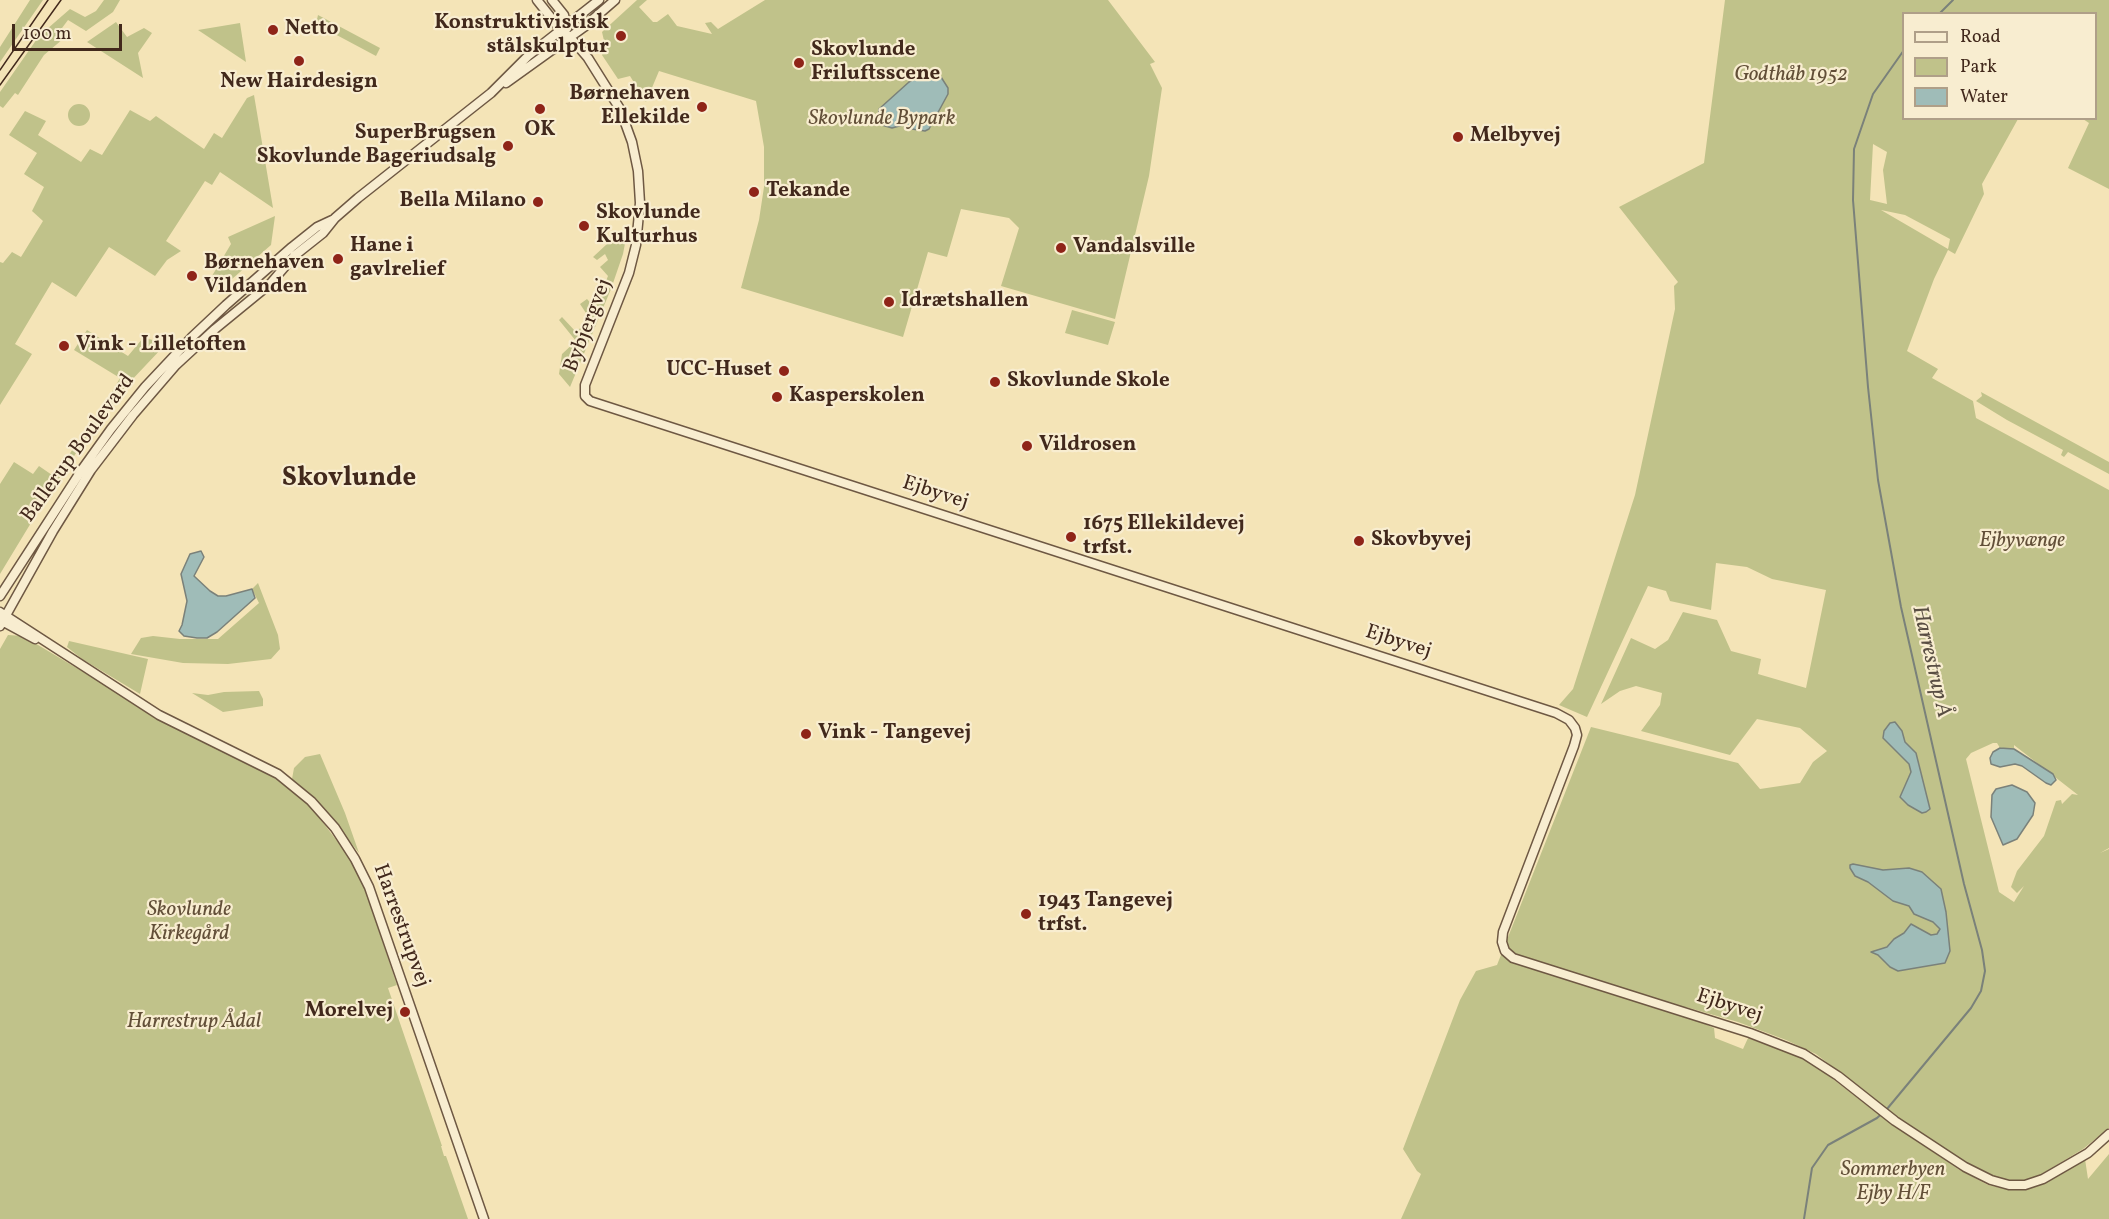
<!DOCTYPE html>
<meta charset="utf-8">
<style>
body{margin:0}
#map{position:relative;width:2109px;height:1219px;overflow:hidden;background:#f4e4b7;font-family:Vollkorn,serif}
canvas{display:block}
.legend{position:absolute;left:1902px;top:12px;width:195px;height:108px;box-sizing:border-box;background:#f8edd0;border:2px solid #af9f88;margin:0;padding:8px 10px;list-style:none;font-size:18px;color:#42291c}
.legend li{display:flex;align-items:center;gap:12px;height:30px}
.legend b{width:30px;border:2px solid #af9f88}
.scale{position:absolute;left:12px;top:24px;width:110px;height:27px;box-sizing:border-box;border:3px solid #42291c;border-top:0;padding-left:8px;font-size:18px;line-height:21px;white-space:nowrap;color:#42291c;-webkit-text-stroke:4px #f8edd0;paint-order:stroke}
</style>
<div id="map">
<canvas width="2109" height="1219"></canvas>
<ul class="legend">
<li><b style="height:8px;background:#f8edd0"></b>Road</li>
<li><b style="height:16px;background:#c0c28a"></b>Park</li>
<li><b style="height:16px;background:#9fbcb8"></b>Water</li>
</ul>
<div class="scale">100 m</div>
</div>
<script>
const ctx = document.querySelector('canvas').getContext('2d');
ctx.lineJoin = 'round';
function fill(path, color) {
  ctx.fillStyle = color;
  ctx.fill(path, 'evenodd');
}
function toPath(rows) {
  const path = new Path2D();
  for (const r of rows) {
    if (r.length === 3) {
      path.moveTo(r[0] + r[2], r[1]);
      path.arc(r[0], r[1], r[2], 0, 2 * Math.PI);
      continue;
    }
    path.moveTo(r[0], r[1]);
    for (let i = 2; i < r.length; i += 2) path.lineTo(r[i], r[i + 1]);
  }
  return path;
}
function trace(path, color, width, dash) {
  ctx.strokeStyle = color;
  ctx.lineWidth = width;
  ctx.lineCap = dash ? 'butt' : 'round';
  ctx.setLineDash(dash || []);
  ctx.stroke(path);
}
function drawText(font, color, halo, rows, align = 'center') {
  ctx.font = font + ' Vollkorn,serif';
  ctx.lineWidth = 4.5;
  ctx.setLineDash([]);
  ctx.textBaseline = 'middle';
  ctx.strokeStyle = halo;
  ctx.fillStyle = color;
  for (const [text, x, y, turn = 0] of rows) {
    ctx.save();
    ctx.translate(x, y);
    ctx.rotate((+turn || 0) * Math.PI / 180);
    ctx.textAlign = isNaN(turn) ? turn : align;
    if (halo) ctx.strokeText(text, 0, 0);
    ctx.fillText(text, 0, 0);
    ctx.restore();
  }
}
fill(toPath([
 [30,0,43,0,0,62,0,47],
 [104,0,120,0,113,12,86,31,68,20,62,28,69,34,44,55,18,95,15,93,3,108,0,106,0,92,39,36,70,9,85,17,96,11],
 [637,0,647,0,639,7,653,22,657,22,668,14,677,26,712,34,705,23,711,22,718,29,765,0,1108,0,1155,62,1150,64,1162,88,1149,176,1115,319,1001,286,1019,228,1009,218,961,209,947,257,928,252,903,337,741,288,759,220,764,187,764,147,756,101,659,71,646,102,630,76,618,79,602,55,605,45,602,32],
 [1725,0,2109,0,2109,189,2068,168,2089,123,2083,119,2096,118,2096,14,1904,14,1904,118,2018,119,1982,184,1984,194,1955,254,1948,250,1934,279,1907,351,1938,369,1932,378,1973,401,1976,418,2109,490,2109,848,2100,853,2109,849,2109,1128,2083,1149,2040,1175,2027,1180,2011,1181,1991,1176,1966,1163,1903,1122,1816,1054,1786,1040,1738,1022,1686,1007,1681,1013,1714,1028,1715,1038,1743,1049,1748,1038,1803,1058,1829,1076,1883,1118,1958,1169,1988,1185,2009,1190,2038,1186,2085,1159,2088,1179,2109,1154,2109,1219,1401,1219,1421,1174,1417,1171,1403,1149,1460,1000,1476,971,1497,965,1591,727,1738,763,1760,789,1800,783,1813,762,1827,751,1800,728,1757,719,1730,755,1641,731,1660,705,1662,693,1636,686,1620,691,1601,704,1631,638,1655,649,1668,640,1683,612,1717,620,1731,651,1761,659,1758,674,1806,688,1826,590,1772,579,1747,567,1716,563,1711,610,1670,601,1666,591,1648,586,1587,717,1559,705,1573,689,1635,495,1675,309,1674,286,1678,282,1619,207,1704,163],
 [1873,144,1887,152,1883,170,1887,204,1870,200],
 [1881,210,1905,215,1950,239,1948,249],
 [1993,743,1997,743,2000,748,2014,749,2014,745,2078,795,2072,794,2062,804,2061,800,2056,801,2044,836,2017,871,2011,887,2017,893,2024,886,2014,902,1999,892,1966,759,1971,753],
 [318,15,380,48,376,56,316,24],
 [116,22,127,37,144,28,152,33,138,53,143,78,87,42],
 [240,23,246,62,198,30],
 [254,95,273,208,220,172,212,185,205,181,166,241,181,251,167,260,155,276,109,247,76,297,52,282,15,344,32,354,0,405,0,262,3,263,12,252,21,257,43,221,32,211,44,187,24,174,37,153,9,135,25,111,46,121,38,135,81,162,90,149,102,155,130,110,150,121,156,116,204,149,214,133,222,138,247,98],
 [79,115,11],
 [275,216,271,245,232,279,229,276,206,286,231,244,228,237],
 [621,231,624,232,626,238,623,254,611,289,570,387,559,374,562,354,576,341,559,320,562,317,576,332,590,319,580,304,587,299,595,308,608,276,600,267,608,260,605,254,597,260,593,257],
 [1072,310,1115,322,1108,345,1065,333],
 [87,330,128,356,143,338,163,342,163,347,128,384,82,444,40,508,0,574,0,484,14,462,33,474,39,466,52,475,57,472,109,397,120,378,74,350],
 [1981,392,2109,462,2109,474,2068,452,2064,457,2061,455,2063,450,2007,420,1976,401,1982,396],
 [258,583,278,635,280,649,271,659,228,664,183,663,131,654,141,638,153,636,180,639,218,639,259,603,252,589],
 [8,635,23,636,182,731,264,771,290,787,308,803,350,858,365,889,397,985,388,988,442,1146,441,1146,444,1156,446,1156,468,1219,0,1219,0,649],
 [69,641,148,659,140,694,82,659,67,647],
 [259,691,263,699,263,706,223,712,192,693,208,695,224,692],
 [320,754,345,813,359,853,315,798,292,779,294,768,305,757]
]), '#c0c28a');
const water = toPath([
 [927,74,941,77,948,88,948,94,929,129,925,131,912,129,903,125,892,128,882,125,878,120,879,109,909,82,919,76,927,74],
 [201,551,204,557,194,576,210,591,218,596,226,596,252,589,255,598,217,632,207,638,197,638,184,636,179,631,182,625,187,601,181,574,190,554,201,551],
 [1895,722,1902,731,1905,742,1916,753,1930,809,1926,812,1922,813,1908,805,1900,797,1911,772,1909,764,1883,738,1884,731,1890,723,1895,722],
 [2000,748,2014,749,2053,774,2056,780,2051,785,2046,783,2022,766,2015,764,2000,767,1991,764,1990,758,1993,752,2000,748],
 [2012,785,2027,792,2035,803,2033,815,2017,839,2003,845,1991,817,1992,795,1996,789,2012,785],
 [1853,864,1883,870,1909,868,1922,872,1941,889,1946,912,1950,951,1945,963,1898,971,1890,967,1878,955,1871,952,1887,947,1894,939,1904,933,1911,924,1931,935,1937,934,1940,929,1933,922,1914,914,1909,906,1893,901,1868,882,1855,876,1850,868,1850,865,1853,864]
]);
fill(water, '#9fbcb8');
trace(water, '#7a817a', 1.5);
trace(toPath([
 [1939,14,1953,0],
 [1804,1219,1812,1168,1828,1145,1877,1118,1887,1109,1971,1008,1981,991,1985,971,1982,950,1964,884,1901,607,1878,480,1868,387,1853,200,1854,149,1873,94,1904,50]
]), '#7a817a', 2);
const tertiary = toPath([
 [537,0,560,29,570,37,588,58,620,109,632,142,638,171,640,203,636,245,629,273,585,385,585,396,590,401,1556,713,1569,720,1575,728,1577,735,1574,746,1503,932,1502,942,1505,951,1513,958,1750,1033,1804,1054,1838,1076,1895,1121,1965,1167,1991,1180,2009,1185,2025,1185,2043,1179,2088,1153,2109,1134],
 [552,0,564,15,567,28],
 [506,83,584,27,615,0],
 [0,596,83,468,111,429,145,387,192,337,226,305,292,247,317,227,332,220],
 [0,612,159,715,278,774,311,801,335,828,355,859,369,887,484,1219],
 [0,620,35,639],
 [0,626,53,531,91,470,133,415,176,365,215,329,270,284,294,256,323,233,335,218,358,198,491,93,529,55,599,0]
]);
trace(tertiary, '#6e5843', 11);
trace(tertiary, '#f8edd0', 8);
trace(toPath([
 [0,70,48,0],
 [0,85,61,0]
]), '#42291c', 1.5);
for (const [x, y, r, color] of [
 [273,30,6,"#8f2418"],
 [621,36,6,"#8f2418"],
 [299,61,6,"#8f2418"],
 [799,63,6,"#8f2418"],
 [702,107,6,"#8f2418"],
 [540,109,6,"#8f2418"],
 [1458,137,6,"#8f2418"],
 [508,146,6,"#8f2418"],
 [754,192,6,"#8f2418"],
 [538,202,6,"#8f2418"],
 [584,226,6,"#8f2418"],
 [1061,248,6,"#8f2418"],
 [338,259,6,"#8f2418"],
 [192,276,6,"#8f2418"],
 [889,302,6,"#8f2418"],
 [64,346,6,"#8f2418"],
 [784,371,6,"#8f2418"],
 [995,382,6,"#8f2418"],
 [777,397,6,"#8f2418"],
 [1027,446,6,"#8f2418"],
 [1071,537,6,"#8f2418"],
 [1359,541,6,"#8f2418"],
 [806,734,6,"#8f2418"],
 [1026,914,6,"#8f2418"],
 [405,1012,6,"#8f2418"]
]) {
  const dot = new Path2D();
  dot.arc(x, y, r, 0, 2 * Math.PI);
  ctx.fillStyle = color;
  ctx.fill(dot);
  trace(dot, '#f8edd0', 2);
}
drawText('bold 21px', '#42291c', '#f8edd0', [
 ["Konstruktivistisk",609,24,"right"],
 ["stålskulptur",609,48,"right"],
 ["Netto",285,30],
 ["Skovlunde",811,51],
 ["Friluftsscene",811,75],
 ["New Hairdesign",299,83,"center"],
 ["Børnehaven",690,95,"right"],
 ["Ellekilde",690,119,"right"],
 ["OK",540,131,"center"],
 ["SuperBrugsen",496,134,"right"],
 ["Skovlunde Bageriudsalg",496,158,"right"],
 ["Melbyvej",1470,137],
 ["Tekande",766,192],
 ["Bella Milano",526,202,"right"],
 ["Skovlunde",596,214],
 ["Kulturhus",596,238],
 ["Hane i",350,247],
 ["gavlrelief",350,271],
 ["Vandalsville",1073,248],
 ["Børnehaven",204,264],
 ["Vildanden",204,288],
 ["Idrætshallen",901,302],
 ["Vink - Lilletoften",76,346],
 ["UCC-Huset",772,371,"right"],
 ["Skovlunde Skole",1007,382],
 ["Kasperskolen",789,397],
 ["Vildrosen",1039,446],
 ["1675 Ellekildevej",1083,525],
 ["trfst.",1083,549],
 ["Skovbyvej",1371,541],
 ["Vink - Tangevej",818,734],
 ["1943 Tangevej",1038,902],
 ["trfst.",1038,926],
 ["Morelvej",393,1012,"right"]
], 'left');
drawText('italic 21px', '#624f38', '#f8edd0', [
 ["Godthåb 1952",1791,76],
 ["Skovlunde Bypark",882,120],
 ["Ejbyvænge",2022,542],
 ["Skovlunde",189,911],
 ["Kirkegård",189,935],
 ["Harrestrup Ådal",194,1023],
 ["Sommerbyen",1893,1171],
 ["Ejby H/F",1893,1195]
]);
drawText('21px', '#42291c', '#f8edd0', [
 ["Bybjergvej",589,326,-69],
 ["Ballerup Boulevard",79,449,-54],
 ["Ejbyvej",935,494,18],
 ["Ejbyvej",1398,643,18],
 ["Harrestrupvej",400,926,70],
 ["Ejbyvej",1729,1007,18]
]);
drawText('italic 22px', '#594e43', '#f8edd0', [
 ["Harrestrup Å",1930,662,77]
]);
drawText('bold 27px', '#42291c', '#f8edd0', [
 ["Skovlunde",349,480]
]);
</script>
